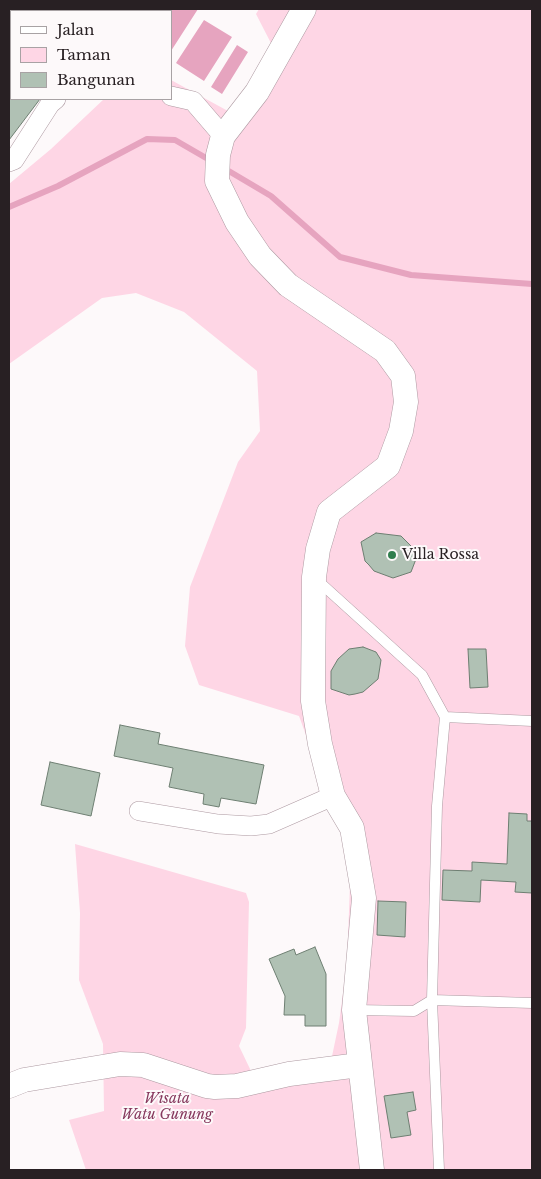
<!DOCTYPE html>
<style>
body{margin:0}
#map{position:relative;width:541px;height:1179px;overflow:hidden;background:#fdf9fa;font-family:"Libre Baskerville",serif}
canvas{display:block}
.frame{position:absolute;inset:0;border:10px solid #282023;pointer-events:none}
.legend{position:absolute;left:10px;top:10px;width:162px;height:90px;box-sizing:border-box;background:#fdf9fa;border:1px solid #a8a2a4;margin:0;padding:6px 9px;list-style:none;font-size:15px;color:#282023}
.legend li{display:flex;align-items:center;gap:10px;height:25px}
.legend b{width:25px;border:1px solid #a8a2a4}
</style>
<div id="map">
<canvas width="541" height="1179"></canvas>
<div class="frame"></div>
<ul class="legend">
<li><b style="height:6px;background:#fff"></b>Jalan</li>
<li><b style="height:14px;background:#fed6e5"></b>Taman</li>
<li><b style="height:14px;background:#b0c1b4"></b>Bangunan</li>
</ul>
</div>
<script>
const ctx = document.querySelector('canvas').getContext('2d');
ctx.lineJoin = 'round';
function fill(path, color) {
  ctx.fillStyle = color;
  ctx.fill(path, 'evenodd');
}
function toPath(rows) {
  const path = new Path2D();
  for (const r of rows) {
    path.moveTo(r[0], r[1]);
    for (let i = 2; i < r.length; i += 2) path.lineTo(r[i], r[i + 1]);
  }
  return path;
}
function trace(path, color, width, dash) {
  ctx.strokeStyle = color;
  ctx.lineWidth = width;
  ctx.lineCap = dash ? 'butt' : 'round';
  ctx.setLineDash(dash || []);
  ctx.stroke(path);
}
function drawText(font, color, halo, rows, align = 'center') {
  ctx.font = font + ' "Libre Baskerville",serif';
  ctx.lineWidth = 4;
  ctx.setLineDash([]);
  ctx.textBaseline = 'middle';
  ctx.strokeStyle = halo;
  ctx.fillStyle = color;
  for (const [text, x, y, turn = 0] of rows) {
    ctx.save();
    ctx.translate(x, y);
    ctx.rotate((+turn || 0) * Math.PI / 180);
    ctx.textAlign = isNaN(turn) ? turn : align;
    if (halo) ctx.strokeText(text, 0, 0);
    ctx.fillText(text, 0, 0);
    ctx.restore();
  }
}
fill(toPath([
 [9,9,49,9,47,11,11,11,11,45,9,43],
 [259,9,532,9,532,1170,86,1170,69,1120,104,1111,103,1044,79,980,80,913,75,844,246,893,249,902,246,1028,239,1046,251,1071,331,1061,339,1023,347,964,351,858,299,716,199,685,185,646,190,587,238,462,260,431,257,371,184,312,136,293,102,298,9,364,9,184,51,149,104,99,171,99,171,80,228,111,275,51,256,14]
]), '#fed6e5');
fill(toPath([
 [157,9,198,9,171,51,171,11,155,11],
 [204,20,232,37,204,81,176,63],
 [237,45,248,52,222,94,211,87]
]), '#e6a4bf');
trace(toPath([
 [222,167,271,196,340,257,411,275,532,284],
 [9,207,58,186,147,139,175,140,213,162]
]), '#e6a4bf', 6);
const building = toPath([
 [9,99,40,99,9,140,9,99],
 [376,533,401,536,411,546,416,559,411,572,393,578,374,571,369,565,365,561,361,542,376,533],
 [363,647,376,652,381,660,378,679,363,692,355,694,349,695,331,689,331,671,338,659,349,649,363,647],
 [468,649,486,649,488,687,470,688,468,649],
 [120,725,160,733,158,744,264,765,256,804,221,798,219,807,203,804,204,794,169,787,173,768,114,756,120,725],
 [50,762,100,773,91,816,41,805,50,762],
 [509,813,527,814,527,821,532,821,532,893,515,892,516,882,481,880,480,902,442,900,443,870,472,871,472,862,507,864,509,813],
 [378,901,406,902,405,937,377,935,378,901],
 [315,947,326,974,326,1026,305,1026,305,1015,284,1015,285,996,269,959,294,949,296,955,315,947],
 [413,1092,416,1110,407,1112,411,1135,391,1138,384,1096,413,1092]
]);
fill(building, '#b0c1b4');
trace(building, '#6e7f72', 1);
const service = toPath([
 [316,579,422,675,445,717,437,806,432,1000,439,1170],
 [445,717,532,721],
 [354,1010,414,1011,432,1000,532,1003]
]);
const minor = toPath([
 [171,96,193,101,223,136],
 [9,162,14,160,50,104,56,99],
 [139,811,218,824,251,826,269,824,333,796]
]);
const tertiary = toPath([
 [304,9,257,92,223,136,218,155,217,181,237,222,260,256,288,285,385,351,403,376,406,402,401,431,388,466,329,512,318,549,314,577,313,701,320,744,333,796,352,828,364,898,354,1010,372,1170],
 [9,1086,24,1080,120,1064,143,1065,207,1086,215,1087,237,1086,289,1074,359,1065]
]);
trace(service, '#ad99a1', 11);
trace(minor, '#ad99a1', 20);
trace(tertiary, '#ad99a1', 25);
trace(service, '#fff', 10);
trace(minor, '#fff', 19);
trace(tertiary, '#fff', 24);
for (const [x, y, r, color] of [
 [392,555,5,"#307e4e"]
]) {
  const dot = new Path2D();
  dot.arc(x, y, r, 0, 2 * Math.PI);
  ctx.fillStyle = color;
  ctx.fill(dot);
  trace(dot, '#fdf9fa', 2);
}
drawText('14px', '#282023', '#fdf9fa', [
 ["Villa Rossa",402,555]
], 'left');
drawText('italic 14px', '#86385d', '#fdf9fa', [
 ["Wisata",167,1099],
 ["Watu Gunung",167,1115]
]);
</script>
